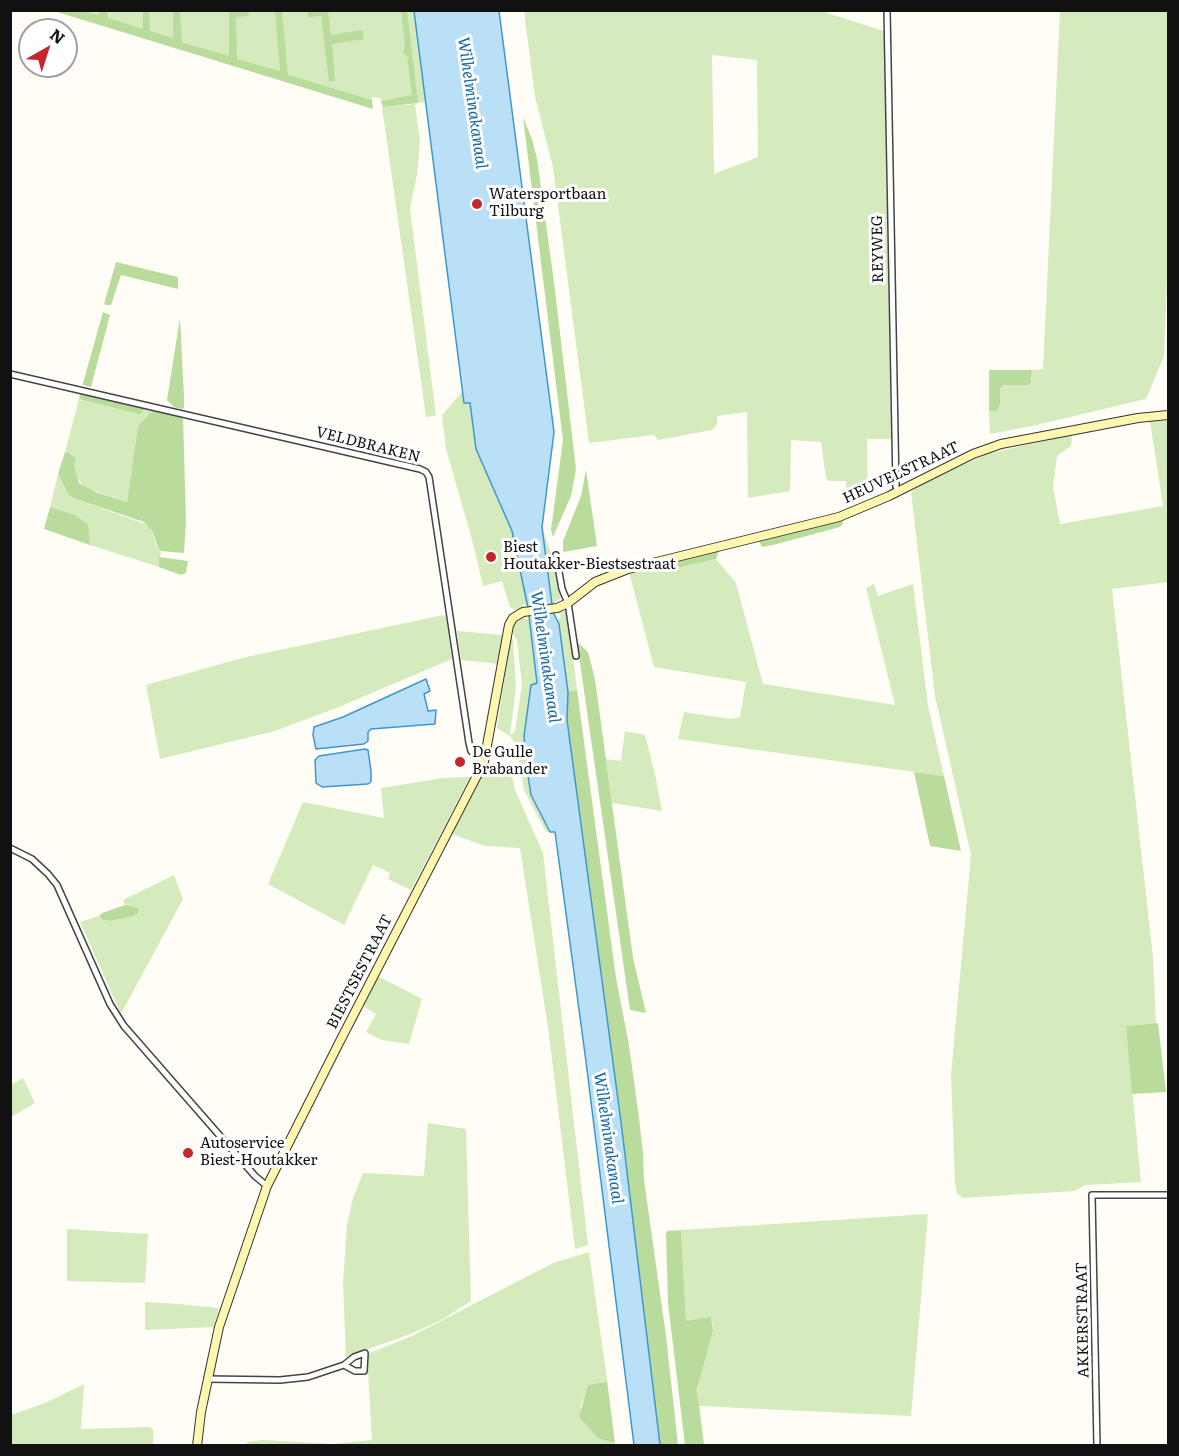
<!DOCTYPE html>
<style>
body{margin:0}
#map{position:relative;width:1179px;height:1456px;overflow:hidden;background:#fffdf5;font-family:Literata,serif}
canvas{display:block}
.frame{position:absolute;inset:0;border:12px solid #111;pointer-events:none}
.north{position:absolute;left:18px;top:18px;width:60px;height:60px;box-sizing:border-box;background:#fff;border:2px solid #a0a0a0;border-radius:50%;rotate:39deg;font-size:16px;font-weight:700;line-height:24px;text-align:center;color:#111}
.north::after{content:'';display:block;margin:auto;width:21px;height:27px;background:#c4262e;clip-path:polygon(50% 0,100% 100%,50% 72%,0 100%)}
</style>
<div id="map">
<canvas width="1179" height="1456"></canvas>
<div class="frame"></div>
<div class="north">N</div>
</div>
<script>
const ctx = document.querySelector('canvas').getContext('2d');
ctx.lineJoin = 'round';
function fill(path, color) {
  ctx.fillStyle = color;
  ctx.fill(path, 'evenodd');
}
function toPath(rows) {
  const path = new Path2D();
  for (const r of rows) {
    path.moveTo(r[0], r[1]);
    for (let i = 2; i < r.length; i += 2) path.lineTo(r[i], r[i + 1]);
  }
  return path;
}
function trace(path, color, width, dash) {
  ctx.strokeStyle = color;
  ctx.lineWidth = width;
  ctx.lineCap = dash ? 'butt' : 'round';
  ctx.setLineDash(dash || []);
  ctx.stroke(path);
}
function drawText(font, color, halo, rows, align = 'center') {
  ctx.font = font + ' Literata,serif';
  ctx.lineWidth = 6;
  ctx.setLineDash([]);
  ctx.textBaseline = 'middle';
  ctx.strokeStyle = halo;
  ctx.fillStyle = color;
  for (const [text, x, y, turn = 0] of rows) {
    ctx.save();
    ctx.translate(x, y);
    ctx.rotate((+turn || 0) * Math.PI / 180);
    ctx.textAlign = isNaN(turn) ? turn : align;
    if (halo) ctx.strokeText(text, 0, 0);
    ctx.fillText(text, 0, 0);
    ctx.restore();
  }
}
fill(toPath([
 [82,11,416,11,427,102,418,103,418,101,392,99,381,101,380,98,372,97,372,100,362,97,339,94,181,41],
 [524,11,821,11,884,31,891,439,867,439,868,496,848,504,846,481,829,481,826,479,821,442,791,440,790,491,748,498,747,412,717,416,717,425,712,430,658,440,654,435,589,443,553,167,535,97],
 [712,55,757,60,758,157,714,174],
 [1060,11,1168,11,1168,255,1164,356,1146,399,1032,426,990,434,989,411,997,411,1000,405,1000,389,1005,385,1029,385,1032,380,1032,370,1043,369],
 [415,104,420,141,417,175,410,208,436,416,426,417,382,107],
 [467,386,476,449,512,531,527,604,522,605,522,609,515,610,510,607,502,581,483,586,473,543,446,449,442,415],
 [79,399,138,414,141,414,145,408,153,410,138,426,127,502,85,487,77,478,74,465,75,459,69,453,65,452],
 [1168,420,1168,582,1112,589,1153,957,1156,1023,1126,1026,1141,1182,1086,1185,1074,1191,963,1198,957,1194,955,1182,951,1075,971,855,935,696,911,492,923,483,990,453,1072,435,1071,446,1057,456,1053,486,1060,524,1163,506,1150,421],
 [58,474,68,494,73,498,148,525,153,533,156,546,161,551,159,567,90,545,87,525,75,515,50,507],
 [542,527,554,562,561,591,561,598,552,604],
 [716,559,736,583,763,684,895,705,866,588,874,584,878,596,913,584,928,706,944,776,678,739,684,712,731,719,740,717,746,682,654,667,629,572,663,564,664,571],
 [557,610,564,611,568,616,577,690,568,692,559,624,557,620,561,617],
 [443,615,446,617,452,659,339,707,275,731,160,759,146,685,242,658],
 [524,615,525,619,529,619,537,684,531,685,524,736,527,769,531,795,550,832,546,832,524,790,516,745,510,736,497,728,511,636,513,640,516,687,510,735,515,732,522,684,517,641,511,629,512,623],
 [457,631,503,635,499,664,461,660],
 [625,731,645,735,655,774,662,811,612,803,606,759,621,761],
 [484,771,512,775,515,790,543,853,588,1245,575,1249,549,1034,520,848,485,846,452,834],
 [470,777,411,890,388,879,390,873,373,865,344,925,268,884,303,802,384,818,381,788,443,778],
 [174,875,183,899,121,1014,80,922,99,916,103,920,110,921,130,917,136,907,125,905,123,900],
 [378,976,422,999,409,1044,382,1040,366,1032,376,1014,363,1006],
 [23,1078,35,1103,11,1117,11,1085],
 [428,1123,466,1129,471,1301,443,1319,413,1333,346,1357,343,1283,347,1224,353,1198,363,1173,424,1176],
 [928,1214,911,1416,699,1406,697,1381,713,1331,712,1319,686,1321,681,1230],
 [67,1229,148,1234,145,1283,67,1281],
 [589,1252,607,1380,605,1382,589,1385,580,1408,599,1439,615,1443,616,1445,247,1446,247,1442,262,1440,334,1444,372,1440,367,1354,412,1336,553,1263],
 [145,1302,178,1304,219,1308,214,1327,145,1330],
 [84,1384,81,1429,149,1427,153,1429,153,1444,150,1446,11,1445,11,1415,45,1403]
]), '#d5ebbd');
fill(toPath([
 [54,11,82,11,99,15,100,11,107,11,108,18,143,29,143,11,149,11,150,31,173,38,173,11,180,11,182,42,229,56,229,11,248,11,249,16,236,17,237,59,280,71,275,11,282,11,288,75,372,100,373,109],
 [307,11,328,11,331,35,362,30,364,39,332,44,335,81,329,81,321,16,308,17],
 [401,11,407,11,418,103,383,107,381,101,412,95,407,56,403,53,405,46],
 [523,117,532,139,537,159,554,282,576,469,571,496,553,537,551,530,563,440],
 [116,262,178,277,178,289,121,275,111,305,106,305,104,304],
 [103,312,110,315,91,387,83,385,83,383],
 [180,318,184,397,184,408,182,409,174,407,167,400],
 [989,370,1032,370,1031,383,1029,385,1004,385,1000,389,1000,405,997,411,989,411],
 [81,392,145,408,141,414,138,414,79,399],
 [153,410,183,418,186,520,184,553,161,551,158,548,153,532,144,522,73,498,68,494,58,474,65,452,69,453,76,459,74,465,79,483,96,492,127,502,138,426],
 [586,470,597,546,563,552,563,541,581,496],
 [50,507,75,515,88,525,90,545,44,529],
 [842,520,843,524,840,527,773,545,762,547,759,541],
 [719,551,716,559,664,571,663,564],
 [159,557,188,561,186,573,181,575,159,567],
 [577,642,588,652,595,679,633,958,646,1013,630,1010],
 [577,690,616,978,629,1045,639,1118,643,1154,644,1180,666,1336,678,1445,660,1445,621,1122,567,720,568,692],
 [914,772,944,776,961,851,930,846],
 [125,905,136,907,139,910,138,913,130,917,110,921,103,920,99,916,102,913],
 [1158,1023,1166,1092,1132,1094,1126,1026],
 [681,1230,686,1321,711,1317,713,1331,697,1388,704,1445,685,1445,668,1303,666,1234,667,1231],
 [607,1380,615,1443,599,1439,579,1417,588,1385,605,1382]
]), '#b9dc9c');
const water = toPath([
 [414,11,499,11,554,432,542,527,553,612,559,624,568,692,567,720,621,1122,660,1445,634,1445,585,1054,555,832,550,832,531,795,527,769,524,736,531,685,537,683,528,608,512,531,476,449,470,403,464,403,414,11],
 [426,679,430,691,424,694,428,711,436,710,435,724,371,729,368,732,368,741,364,744,316,749,313,735,314,727,343,717,426,679],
 [365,749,368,750,371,771,371,782,368,784,322,787,316,783,315,760,319,756,365,749]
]);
fill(water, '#b9e0f7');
trace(water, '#3f96cf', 1.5);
const street = toPath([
 [887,10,896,487],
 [10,374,420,469,426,472,429,477,469,743,471,751,484,762],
 [556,555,562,589,568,603,576,656],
 [10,848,32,859,48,874,57,885,110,1004,124,1026,255,1176,267,1186],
 [207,1379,280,1380,308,1377,344,1365,354,1357,365,1353,364,1371,355,1371,344,1365],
 [1097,1446,1092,1195,1168,1195]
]);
const secondary = toPath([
 [197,1446,201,1412,219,1327,267,1186,339,1043,484,762,509,625,513,618,523,612,557,608,568,603,595,582,628,569,839,517,889,496,973,454,1001,444,1138,418,1168,415]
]);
trace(street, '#444', 8);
trace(secondary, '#333', 10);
trace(street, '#fff', 5);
trace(secondary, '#fff6b0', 8);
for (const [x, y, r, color] of [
 [477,204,6,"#c4262e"],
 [491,557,6,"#c4262e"],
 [460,762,6,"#c4262e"],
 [188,1153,6,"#c4262e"]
]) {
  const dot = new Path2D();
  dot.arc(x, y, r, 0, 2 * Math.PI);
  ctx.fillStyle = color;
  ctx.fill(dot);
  trace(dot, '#fff', 2);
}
drawText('15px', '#111', '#fff', [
 ["Watersportbaan",489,195],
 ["Tilburg",489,212],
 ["Biest",503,548],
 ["Houtakker-Biestsestraat",503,565],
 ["De Gulle",472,753],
 ["Brabander",472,770],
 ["Autoservice",200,1144],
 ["Biest-Houtakker",200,1161]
], 'left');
drawText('15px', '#111', '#fff', [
 ["REYWEG",878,249,-91],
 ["VELDBRAKEN",368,445,14],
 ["HEUVELSTRAAT",901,473,-25],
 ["BIESTSESTRAAT",360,972,-63],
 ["AKKERSTRAAT",1083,1320,-91]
]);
drawText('italic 16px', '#1768a6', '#fff', [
 ["Wilhelminakanaal",472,103,82],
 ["Wilhelminakanaal",545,657,82],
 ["Wilhelminakanaal",608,1138,82]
]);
</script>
